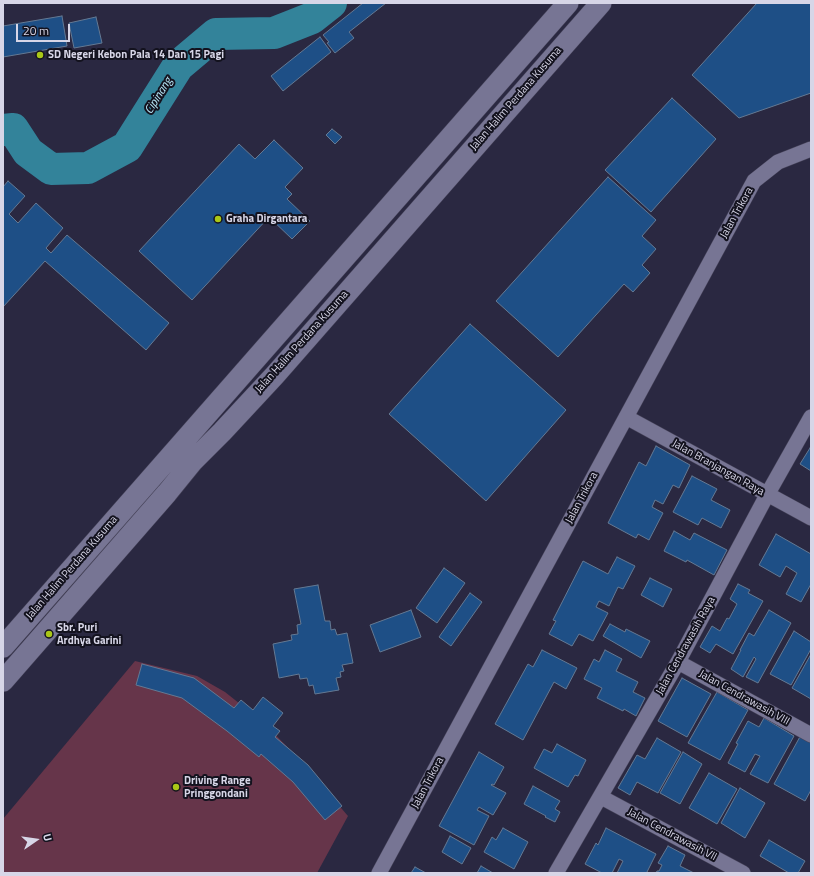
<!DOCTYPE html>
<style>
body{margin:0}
#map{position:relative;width:814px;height:876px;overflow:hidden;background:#2a2841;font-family:"Titillium Web",sans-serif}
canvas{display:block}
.frame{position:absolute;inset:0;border:4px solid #d7d6e7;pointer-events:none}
.north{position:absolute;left:16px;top:820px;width:40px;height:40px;-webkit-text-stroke:3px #13121e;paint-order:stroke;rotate:77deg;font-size:11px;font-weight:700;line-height:16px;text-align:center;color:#d7d6e7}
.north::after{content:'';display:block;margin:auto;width:14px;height:18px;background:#d7d6e7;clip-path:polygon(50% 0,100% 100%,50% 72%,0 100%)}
.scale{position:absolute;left:16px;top:24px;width:54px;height:18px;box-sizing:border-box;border:2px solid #d7d6e7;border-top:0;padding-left:5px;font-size:12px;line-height:14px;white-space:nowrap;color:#d7d6e7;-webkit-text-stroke:3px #13121e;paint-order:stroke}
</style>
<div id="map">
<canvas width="814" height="876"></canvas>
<div class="frame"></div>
<div class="north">U</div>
<div class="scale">20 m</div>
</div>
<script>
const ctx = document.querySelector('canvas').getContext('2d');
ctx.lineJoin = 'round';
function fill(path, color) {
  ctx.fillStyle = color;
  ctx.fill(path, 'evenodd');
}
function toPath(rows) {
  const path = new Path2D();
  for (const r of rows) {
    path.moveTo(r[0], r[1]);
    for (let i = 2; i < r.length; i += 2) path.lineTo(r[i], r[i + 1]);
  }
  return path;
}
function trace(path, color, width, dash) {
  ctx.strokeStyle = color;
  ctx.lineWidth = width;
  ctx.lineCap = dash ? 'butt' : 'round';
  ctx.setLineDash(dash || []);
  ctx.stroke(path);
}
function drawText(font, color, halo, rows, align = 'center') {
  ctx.font = font + ' "Titillium Web",sans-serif';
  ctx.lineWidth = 4;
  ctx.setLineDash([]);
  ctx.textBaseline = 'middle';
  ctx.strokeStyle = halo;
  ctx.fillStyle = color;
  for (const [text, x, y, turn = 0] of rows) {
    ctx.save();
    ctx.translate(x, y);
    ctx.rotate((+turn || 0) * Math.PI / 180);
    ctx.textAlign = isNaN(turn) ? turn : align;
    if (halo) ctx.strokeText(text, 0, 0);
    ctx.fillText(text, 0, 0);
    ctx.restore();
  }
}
fill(toPath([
 [135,661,197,676,225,692,264,723,297,757,348,816,317,873,3,873,3,819]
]), '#66354a');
trace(toPath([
 [3,130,13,129,28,152,51,169,88,168,127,147,178,66,216,34,274,33,312,18,331,3]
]), '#33839a', 32);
const building = toPath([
 [363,3,386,3,349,32,354,38,335,53,327,43,329,42,323,35,363,3],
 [757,3,811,3,811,93,739,118,692,75,757,3],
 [62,16,67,46,3,57,3,26,62,16],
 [96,17,102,43,74,48,69,23,96,17],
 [320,37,331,52,283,91,271,76,320,37],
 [672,98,716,139,651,212,605,170,672,98],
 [332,129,342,137,335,144,326,135,332,129],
 [274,140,303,168,285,187,292,194,287,199,310,221,292,239,269,217,192,300,139,251,239,144,255,159,274,140],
 [608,177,656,220,642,236,656,249,642,265,650,273,633,292,624,284,558,357,496,301,608,177],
 [8,181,25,196,9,214,18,223,36,203,63,228,46,248,51,253,67,235,169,323,146,350,45,261,3,307,3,187,8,181],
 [470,324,566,410,486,501,389,414,470,324],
 [656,446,690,465,679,488,673,485,663,504,655,500,652,507,663,513,649,540,638,534,636,538,608,523,639,462,646,466,656,446],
 [810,448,811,449,811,471,800,464,810,448],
 [692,476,717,489,711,500,730,510,721,528,702,518,698,525,673,512,692,476],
 [674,531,690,540,694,533,727,550,714,575,687,560,686,562,664,551,674,531],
 [776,534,811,554,811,584,801,602,786,594,797,573,786,566,780,577,759,565,776,534],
 [617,557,635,566,623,589,618,587,609,606,599,601,596,607,608,613,593,641,579,634,572,646,549,634,556,621,553,620,583,561,608,574,617,557],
 [444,568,465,583,437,623,416,608,444,568],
 [650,578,672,589,663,607,641,595,650,578],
 [738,584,750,590,748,593,763,601,733,654,716,644,710,653,700,647,712,626,720,631,727,618,729,619,737,604,730,599,738,584],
 [318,585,325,621,330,621,331,630,335,629,337,635,347,633,353,663,342,665,344,671,340,672,341,677,336,678,339,690,315,694,313,685,309,686,307,678,300,679,299,674,279,678,273,644,292,640,291,635,298,634,297,625,301,624,294,589,318,585],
 [470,593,482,602,451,646,439,637,470,593],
 [411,610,421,637,380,652,370,625,411,610],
 [769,610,791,623,758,683,746,677,756,659,754,657,743,677,731,669,741,650,740,650,749,633,754,636,769,610],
 [610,624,625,632,626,629,650,641,641,658,603,636,610,624],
 [794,631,811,642,811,649,791,685,770,674,794,631],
 [542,650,577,668,566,689,554,682,523,740,495,724,528,664,533,667,542,650],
 [605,650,622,659,616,671,638,682,633,692,645,698,636,716,624,709,623,711,597,698,602,688,584,679,594,659,599,662,605,650],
 [811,654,811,699,792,688,811,654],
 [142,664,194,678,234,708,241,700,253,710,263,697,283,713,273,726,280,731,275,737,308,765,342,806,325,820,293,782,261,754,259,757,227,731,182,698,136,685,142,664],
 [682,678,711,694,687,737,658,721,682,678],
 [717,692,748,710,720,760,688,743,717,692],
 [764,718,794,736,768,783,750,774,760,756,755,754,745,772,728,763,738,744,736,743,748,721,759,727,764,718],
 [802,733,811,738,811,790,805,801,774,784,802,733],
 [657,738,681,752,658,793,637,782,630,795,618,788,637,755,645,759,657,738],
 [557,744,586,760,578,776,575,775,568,787,534,768,544,749,552,753,557,744],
 [479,752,504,767,494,785,492,784,491,785,506,793,493,815,479,807,477,810,489,816,474,845,439,826,479,752],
 [683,752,702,764,680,804,660,793,683,752],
 [709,773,737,789,717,824,689,808,709,773],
 [533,786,560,801,555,809,560,812,555,822,545,817,546,816,524,804,533,786],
 [740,788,765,803,745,838,721,823,740,788],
 [503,828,528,842,514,869,484,852,492,837,496,840,503,828],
 [606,828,656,854,647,872,648,873,617,873,623,861,619,859,612,873,602,873,585,864,596,843,598,845,606,828],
 [450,836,471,848,462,864,442,852,450,836],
 [769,840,805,861,798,873,789,873,760,856,769,840],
 [668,846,685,855,680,866,694,873,656,873,657,871,659,871,662,865,658,863,668,846],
 [481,866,493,873,477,873,481,866],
 [415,867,426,873,411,873,415,867]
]);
fill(building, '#1e4f86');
trace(building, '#647993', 1);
const street = toPath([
 [626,417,811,518],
 [678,662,811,735],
 [601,797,743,873],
 [379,873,754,181,778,162,811,149],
 [556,873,678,662,767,495,811,417]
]);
const secondary = toPath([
 [3,647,568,3],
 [3,681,167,493,193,461,222,432,275,375,601,3]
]);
trace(street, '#464359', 16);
trace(secondary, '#464359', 22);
trace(street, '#777594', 15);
trace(secondary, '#777594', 21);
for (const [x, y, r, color] of [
 [40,55,4,"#aac717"],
 [218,219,4,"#aac717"],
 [49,634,4,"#aac717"],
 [176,787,4,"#aac717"]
]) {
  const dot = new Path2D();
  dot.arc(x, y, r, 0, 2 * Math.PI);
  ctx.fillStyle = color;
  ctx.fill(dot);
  trace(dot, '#13121e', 1.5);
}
drawText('bold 11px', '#d7d6e7', '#13121e', [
 ["SD Negeri Kebon Pala 14 Dan 15 Pagi",48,55],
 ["Graha Dirgantara",226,219],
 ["Sbr. Puri",57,628],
 ["Ardhya Garini",57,641],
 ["Driving Range",184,781],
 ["Pringgondani",184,794]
], 'left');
drawText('11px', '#d7d6e7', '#13121e', [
 ["Jalan Halim Perdana Kusuma",516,99,-49],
 ["Jalan Trikora",737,213,-61],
 ["Jalan Halim Perdana Kusuma",302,342,-48],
 ["Jalan Branjangan Raya",718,468,29],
 ["Jalan Trikora",582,498,-62],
 ["Jalan Halim Perdana Kusuma",72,568,-49],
 ["Jalan Cendrawasih Raya",686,646,-61],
 ["Jalan Cendrawasih VIII",744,698,29],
 ["Jalan Trikora",428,783,-62],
 ["Jalan Cendrawasih VII",672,835,28]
]);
drawText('italic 12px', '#b9e9f9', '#13121e', [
 ["Cipinang",159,96,-58]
]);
</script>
